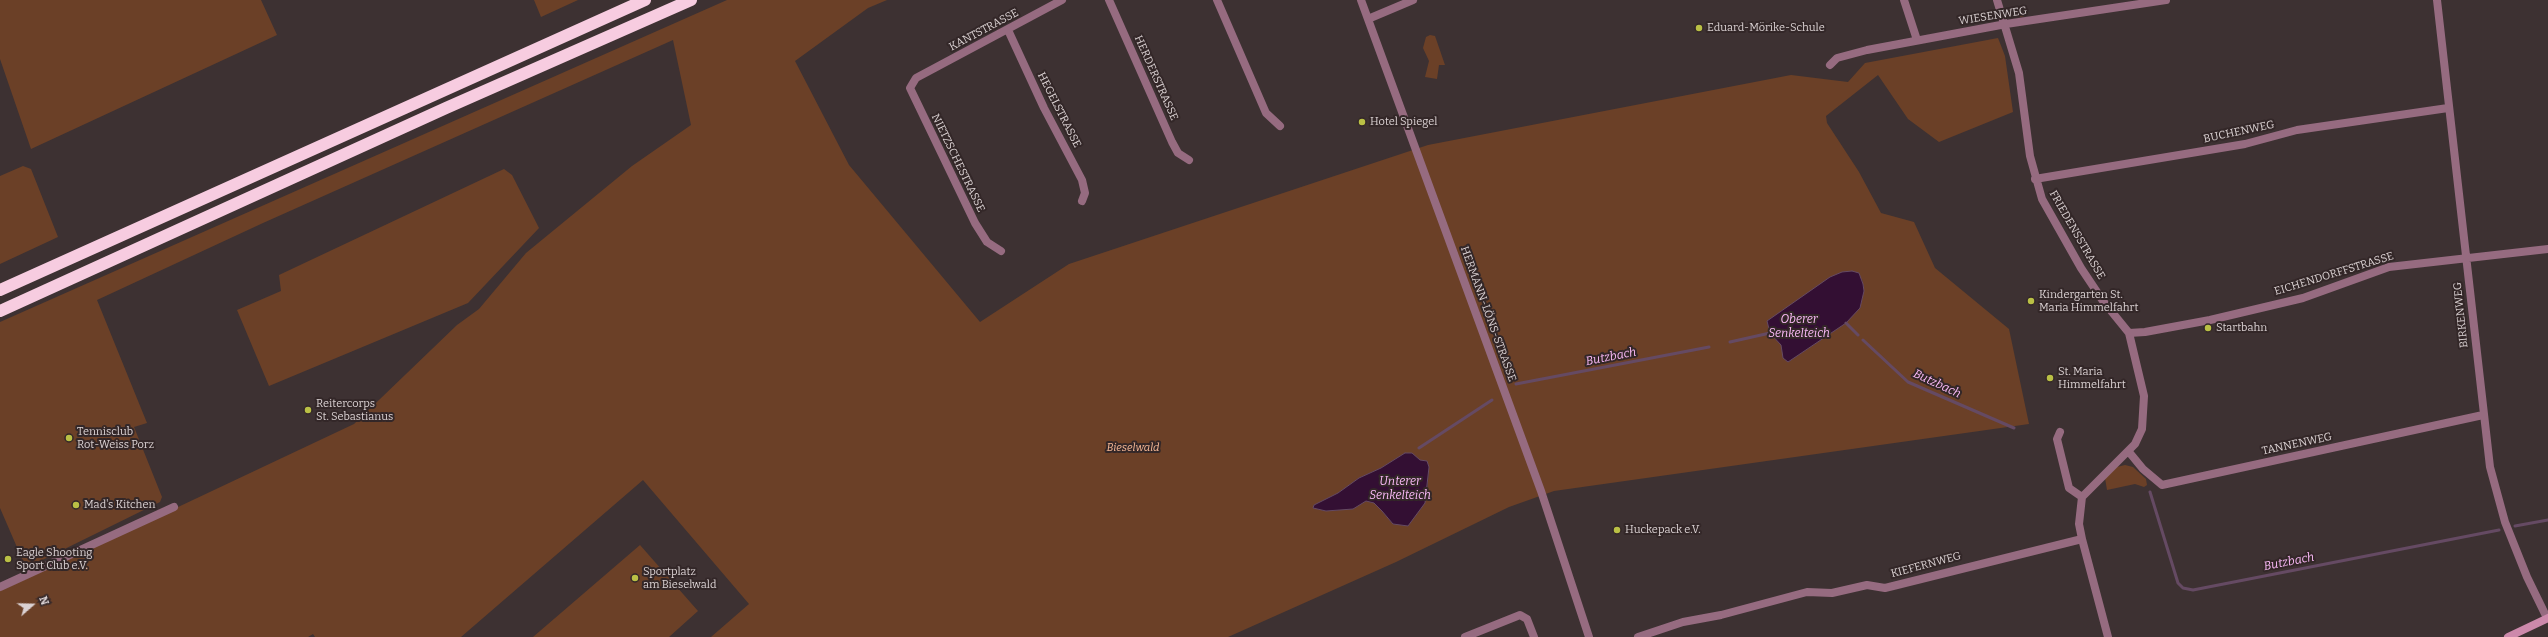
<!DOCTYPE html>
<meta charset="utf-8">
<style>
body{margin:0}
#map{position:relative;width:2548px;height:637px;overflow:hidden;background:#3d3132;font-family:Bitter,serif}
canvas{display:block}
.north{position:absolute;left:12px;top:585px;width:40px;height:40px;-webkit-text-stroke:3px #332728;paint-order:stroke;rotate:70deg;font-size:11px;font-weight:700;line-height:16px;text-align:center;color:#dbd2d3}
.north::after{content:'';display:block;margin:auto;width:14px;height:18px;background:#dbd2d3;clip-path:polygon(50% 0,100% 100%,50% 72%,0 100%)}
</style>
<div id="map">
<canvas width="2548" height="637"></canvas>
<div class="north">N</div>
</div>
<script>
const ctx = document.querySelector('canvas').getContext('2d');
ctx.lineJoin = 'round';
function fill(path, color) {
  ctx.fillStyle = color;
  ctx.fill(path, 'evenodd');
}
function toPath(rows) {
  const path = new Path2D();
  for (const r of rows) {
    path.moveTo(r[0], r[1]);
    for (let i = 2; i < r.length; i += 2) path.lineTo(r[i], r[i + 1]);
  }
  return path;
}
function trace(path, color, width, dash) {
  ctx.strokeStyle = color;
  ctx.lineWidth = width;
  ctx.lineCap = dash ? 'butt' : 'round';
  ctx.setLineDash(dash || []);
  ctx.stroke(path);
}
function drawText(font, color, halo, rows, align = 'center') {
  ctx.font = font + ' Bitter,serif';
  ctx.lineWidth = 4;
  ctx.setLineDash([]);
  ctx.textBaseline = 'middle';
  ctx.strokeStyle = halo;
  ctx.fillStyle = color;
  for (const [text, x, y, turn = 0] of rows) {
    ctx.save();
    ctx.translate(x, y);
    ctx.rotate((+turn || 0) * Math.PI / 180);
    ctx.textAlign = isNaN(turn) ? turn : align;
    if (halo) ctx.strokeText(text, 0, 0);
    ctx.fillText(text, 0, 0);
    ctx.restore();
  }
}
fill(toPath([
 [0,0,261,0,277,35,31,149,0,59],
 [534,0,578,0,541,17],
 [727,0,887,0,868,8,795,61,849,165,980,322,1069,264,1428,145,1791,75,1848,82,1865,63,1998,38,2005,56,2013,112,1939,142,1908,119,1878,75,1826,116,1827,123,1859,172,1881,213,1914,222,1935,268,2009,329,2029,424,1554,491,1509,507,1396,562,1228,637,711,637,749,604,643,480,461,637,315,637,313,634,308,637,0,637,0,591,354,424,457,325,479,309,526,253,632,166,691,125,673,40,263,223,97,300,147,423,134,427,162,497,160,502,26,568,0,508,0,322],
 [1862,279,1864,291,1846,323,1788,362,1781,345,1770,333,1768,320],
 [1405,453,1413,455,1429,467,1427,495,1421,509,1413,516,1408,526,1393,524,1382,511,1374,503,1366,501,1353,509,1326,511,1313,508,1314,505,1338,493,1359,478,1381,468],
 [2024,8,2026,14,2023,17,2017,17,2012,13,2011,11],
 [1430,35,1435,36,1445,65,1439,65,1437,79,1425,77,1429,61,1423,48,1426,37],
 [23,166,31,169,58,237,0,264,0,176],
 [504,169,512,175,539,228,468,303,269,386,237,310,281,291,279,275],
 [2125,465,2133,467,2146,479,2147,485,2144,487,2135,484,2107,490,2105,478,2117,467],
 [640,545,698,611,669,637,533,637]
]), '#6b4027');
const water = toPath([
 [1852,271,1859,273,1863,284,1864,291,1860,308,1846,323,1788,362,1783,358,1781,345,1770,333,1767,321,1830,277,1842,272,1852,271],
 [1405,453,1412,453,1420,460,1427,461,1429,467,1425,503,1408,526,1393,524,1382,511,1374,503,1366,501,1353,509,1326,511,1313,508,1314,505,1338,493,1359,478,1381,468,1405,453]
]);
fill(water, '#330f33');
trace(water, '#654a63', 1);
trace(toPath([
 [1846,323,1858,335],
 [1863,340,1908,382,2014,428],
 [1730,342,1770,333],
 [1516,384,1709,347],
 [1419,448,1492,400],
 [2150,492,2178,583,2183,588,2193,590,2499,530],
 [2515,526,2548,520]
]), '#654a63', 3);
trace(toPath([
 [1109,0,1172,142,1178,153,1189,160],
 [1217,0,1266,113,1280,126],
 [1361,0,1541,491,1589,637],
 [1904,0,1917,40],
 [1997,0,2019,73,2030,156,2042,199,2081,268,2103,301,2129,333,2144,396,2142,429,2135,444,2082,497],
 [2437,0,2490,467,2505,522,2527,577,2547,618],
 [1368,19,1413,0],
 [1008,30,1044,108,1082,180,1085,193,1082,201],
 [1830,65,1837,58,1867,50,2006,24,2166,0],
 [2035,179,2245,144,2297,130,2448,108],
 [1001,251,987,242,975,223,910,88,916,78,1062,0],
 [2129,333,2145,332,2210,320,2303,298,2389,267,2548,249],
 [2060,432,2057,439,2069,488,2082,497,2079,524,2082,539,2108,637],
 [2129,452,2143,469,2162,485,2483,415],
 [0,587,174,507],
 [1465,637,1520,615,1527,619,1534,637],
 [1638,637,1683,622,1721,615,1807,592,1832,593,1867,585,1885,588,2082,539]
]), '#966b80', 8);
trace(toPath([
 [2508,637,2548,618]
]), '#cd89ab', 8);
trace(toPath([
 [0,290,645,0],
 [0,311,446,108,691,0]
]), '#f7cce0', 12);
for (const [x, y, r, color] of [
 [1699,28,4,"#bac045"],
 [1362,122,4,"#bac045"],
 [2031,301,4,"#bac045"],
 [2208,328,4,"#bac045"],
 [2050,378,4,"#bac045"],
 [308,410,4,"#bac045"],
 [69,438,4,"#bac045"],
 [76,505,4,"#bac045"],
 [1617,530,4,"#bac045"],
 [8,559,4,"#bac045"],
 [635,578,4,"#bac045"]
]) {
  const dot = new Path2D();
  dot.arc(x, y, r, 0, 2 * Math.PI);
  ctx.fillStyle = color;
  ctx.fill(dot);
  trace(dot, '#332728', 1.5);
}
drawText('11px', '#dbd2d3', '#332728', [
 ["WIESENWEG",1993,16,-9],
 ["KANTSTRASSE",984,30,-28],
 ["HERDERSTRASSE",1156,78,66],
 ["HEGELSTRASSE",1059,110,63],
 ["BUCHENWEG",2239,132,-12],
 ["NIETZSCHESTRASSE",958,163,64],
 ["FRIEDENSSTRASSE",2077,235,60],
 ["EICHENDORFFSTRASSE",2334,274,-17],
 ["HERMANN-LÖNS-STRASSE",1488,314,70],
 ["BIRKENWEG",2461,315,-96],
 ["TANNENWEG",2297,444,-12],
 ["KIEFERNWEG",1926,565,-15]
]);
drawText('11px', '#dbd2d3', '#332728', [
 ["Eduard-Mörike-Schule",1707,28],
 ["Hotel Spiegel",1370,122],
 ["Kindergarten St.",2039,295],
 ["Maria Himmelfahrt",2039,308],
 ["Startbahn",2216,328],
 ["St. Maria",2058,372],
 ["Himmelfahrt",2058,385],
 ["Reitercorps",316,404],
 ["St. Sebastianus",316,417],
 ["Tennisclub",77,432],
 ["Rot-Weiss Porz",77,445],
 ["Mad's Kitchen",84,505],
 ["Huckepack e.V.",1625,530],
 ["Eagle Shooting",16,553],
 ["Sport Club e.V.",16,566],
 ["Sportplatz",643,572],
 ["am Bieselwald",643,585]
], 'left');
drawText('italic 11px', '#f6b895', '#332728', [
 ["Bieselwald",1133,448]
]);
drawText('italic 12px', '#fcbbf9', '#332728', [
 ["Oberer",1799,320],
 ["Senkelteich",1799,334],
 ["Butzbach",1611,357,-11],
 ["Butzbach",1937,384,25],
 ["Unterer",1400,482],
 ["Senkelteich",1400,496],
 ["Butzbach",2289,562,-11]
]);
</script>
